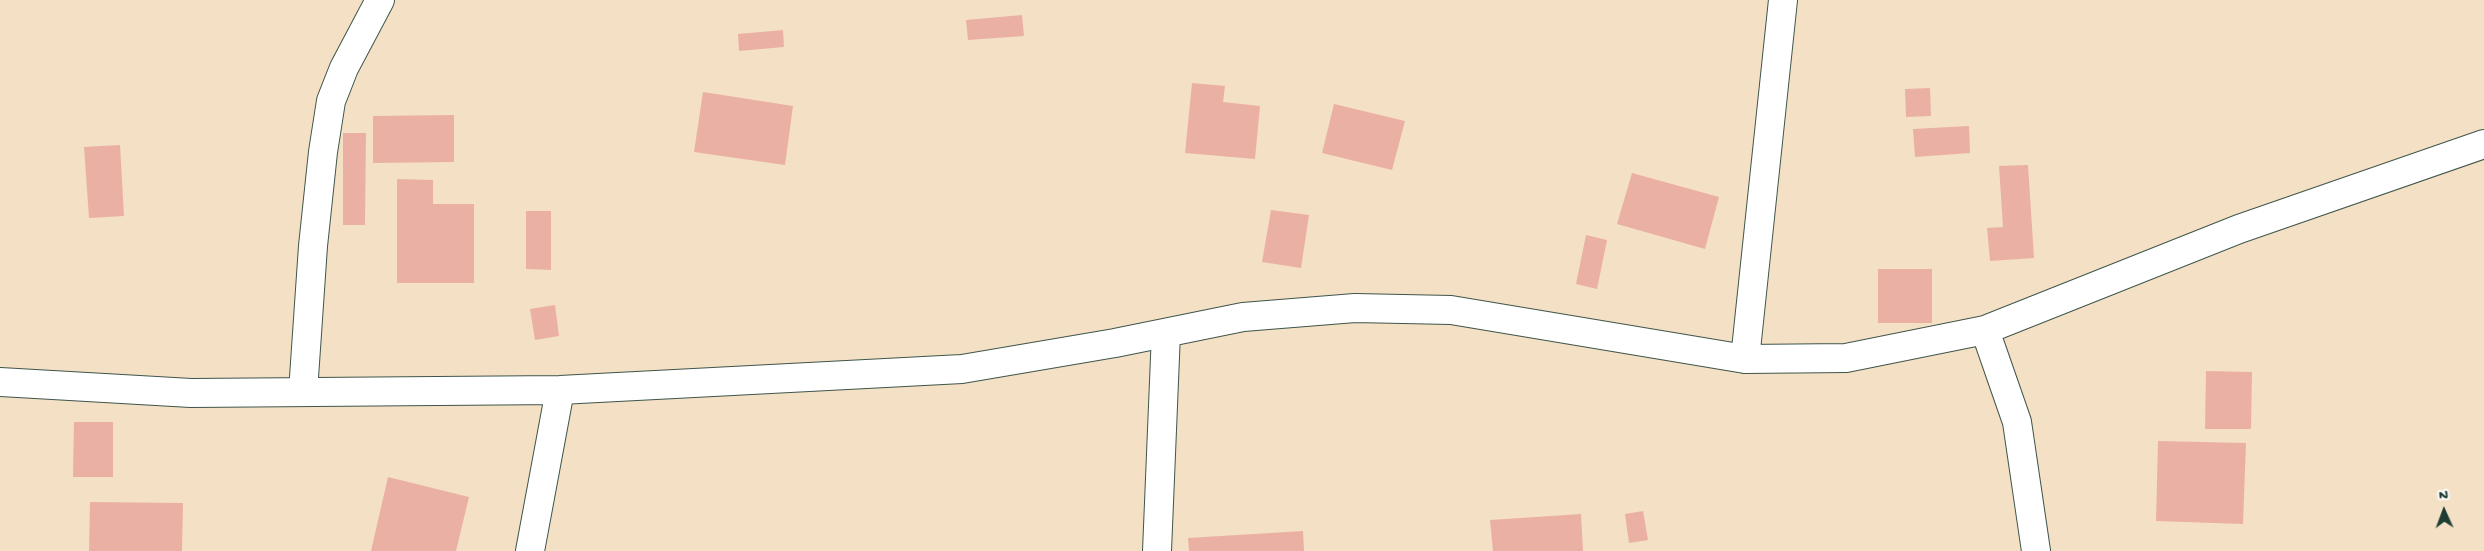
<!DOCTYPE html>
<style>
body{margin:0}
#map{position:relative;width:2484px;height:551px;overflow:hidden;background:#f4e0c5;font-family:"Gochi Hand",sans-serif}
canvas{display:block}
.north{position:absolute;left:2419px;top:486px;width:50px;height:50px;-webkit-text-stroke:4px #fdfcf7;paint-order:stroke;rotate:358deg;font-size:14px;font-weight:700;line-height:20px;text-align:center;color:#1f3d34}
.north::after{content:'';display:block;margin:auto;width:18px;height:22px;background:#1f3d34;clip-path:polygon(50% 0,100% 100%,50% 72%,0 100%)}
</style>
<div id="map">
<canvas width="2484" height="551"></canvas>
<div class="north">N</div>
</div>
<script>
const ctx = document.querySelector('canvas').getContext('2d');
ctx.lineJoin = 'round';
function fill(path, color) {
  ctx.fillStyle = color;
  ctx.fill(path, 'evenodd');
}
function toPath(rows) {
  const path = new Path2D();
  for (const r of rows) {
    path.moveTo(r[0], r[1]);
    for (let i = 2; i < r.length; i += 2) path.lineTo(r[i], r[i + 1]);
  }
  return path;
}
function trace(path, color, width, dash) {
  ctx.strokeStyle = color;
  ctx.lineWidth = width;
  ctx.lineCap = dash ? 'butt' : 'round';
  ctx.setLineDash(dash || []);
  ctx.stroke(path);
}
fill(toPath([
 [1022,15,1024,36,968,40,966,20],
 [783,30,784,47,739,51,738,34],
 [1192,83,1225,86,1223,102,1260,106,1255,159,1185,153],
 [1930,88,1931,116,1906,117,1905,89],
 [703,92,793,106,785,165,694,152],
 [1334,104,1405,121,1392,170,1322,153],
 [454,115,454,162,373,163,373,116],
 [1969,126,1970,153,1915,157,1913,129],
 [343,133,366,133,365,225,343,225],
 [120,145,124,216,89,218,84,147],
 [2028,165,2034,258,1990,261,1987,228,2003,227,1999,166],
 [1632,173,1719,197,1705,249,1617,224],
 [397,179,433,180,433,204,474,204,474,283,397,283],
 [1271,210,1309,215,1301,268,1262,262],
 [526,211,551,211,551,270,526,269],
 [1586,235,1607,240,1597,289,1576,284],
 [1878,269,1932,269,1932,323,1878,323],
 [555,305,559,336,535,340,530,309],
 [2206,371,2252,372,2251,429,2205,429],
 [74,422,113,422,113,477,73,477],
 [2158,441,2246,443,2243,524,2156,521],
 [388,477,469,497,456,551,371,551],
 [90,502,183,503,182,551,89,551],
 [1643,511,1648,540,1629,543,1625,514],
 [1581,514,1583,551,1493,551,1490,520],
 [1303,531,1304,551,1189,551,1188,538]
]), '#ebb0a4');
const street = toPath([
 [1985,330,2017,422,2036,551],
 [1745,359,1783,0],
 [0,382,191,393,560,390,962,369,1115,343,1243,317,1355,308,1451,310,1745,359,1846,358,1985,330,2239,229,2484,144],
 [303,392,313,246,323,152,331,101,344,68,380,0],
 [530,551,560,390],
 [1157,551,1166,333]
]);
trace(street, '#3f554a', 30);
trace(street, '#fff', 28);
</script>
